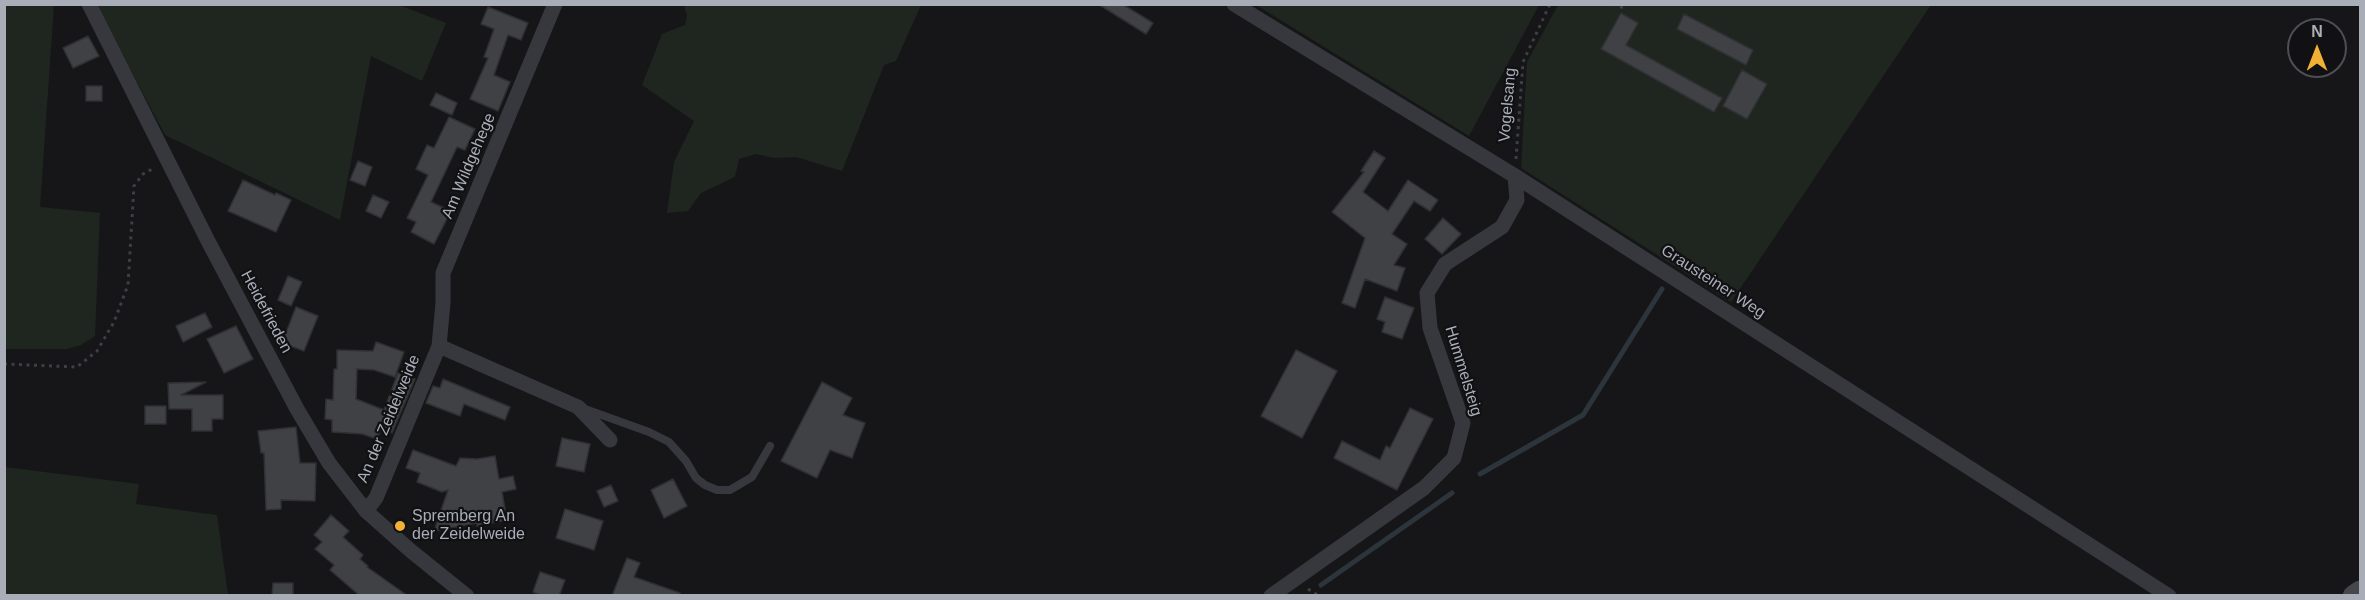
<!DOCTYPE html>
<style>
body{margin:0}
#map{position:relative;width:2365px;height:600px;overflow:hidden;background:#161618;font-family:Arial,sans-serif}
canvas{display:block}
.frame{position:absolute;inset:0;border:6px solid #a8adb8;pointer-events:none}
.north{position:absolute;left:2287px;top:18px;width:60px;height:60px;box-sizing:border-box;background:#111113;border:2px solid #4d4f55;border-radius:50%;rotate:0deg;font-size:16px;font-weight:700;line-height:24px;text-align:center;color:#a8adb8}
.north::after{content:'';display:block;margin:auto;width:21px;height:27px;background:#f2b134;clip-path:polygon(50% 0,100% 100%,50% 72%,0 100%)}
</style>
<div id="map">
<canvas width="2365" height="600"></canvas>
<div class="frame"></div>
<div class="north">N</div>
</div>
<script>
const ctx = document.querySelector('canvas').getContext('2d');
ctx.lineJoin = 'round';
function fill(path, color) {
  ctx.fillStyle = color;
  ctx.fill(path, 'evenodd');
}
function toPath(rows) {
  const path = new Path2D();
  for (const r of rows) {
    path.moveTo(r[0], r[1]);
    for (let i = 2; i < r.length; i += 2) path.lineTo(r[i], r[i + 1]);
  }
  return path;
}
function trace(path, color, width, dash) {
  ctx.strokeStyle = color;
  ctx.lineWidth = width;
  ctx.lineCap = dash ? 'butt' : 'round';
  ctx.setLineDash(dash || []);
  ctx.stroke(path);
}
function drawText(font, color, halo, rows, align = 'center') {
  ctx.font = font + ' Arial,sans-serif';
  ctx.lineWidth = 4.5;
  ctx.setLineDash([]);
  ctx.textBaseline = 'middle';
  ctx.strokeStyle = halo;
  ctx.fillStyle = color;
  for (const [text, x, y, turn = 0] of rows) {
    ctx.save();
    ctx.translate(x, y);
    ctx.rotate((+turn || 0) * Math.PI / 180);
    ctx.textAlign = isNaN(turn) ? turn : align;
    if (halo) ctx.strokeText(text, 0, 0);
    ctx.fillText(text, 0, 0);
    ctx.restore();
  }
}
fill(toPath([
 [5,4,54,5,40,207,100,213,95,336,81,345,67,349,5,349],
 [96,5,399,5,446,23,422,81,371,56,340,220,165,135],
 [684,5,684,4,921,5,896,61,884,65,842,171,796,157,774,158,756,154,739,159,735,177,701,193,688,211,667,213,674,162,694,121,642,85,662,34,685,25,687,16],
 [1256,5,1539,5,1469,136],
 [1558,5,1931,5,1731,302,1521,168,1527,62],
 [5,467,139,484,136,504,217,515,228,595,5,595]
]), '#1e261f');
trace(toPath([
 [1686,262,1725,291],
 [1480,474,1583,415,1662,289],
 [1321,585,1452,493]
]), '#2c353c', 5);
const building = toPath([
 [1098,4,1122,4,1153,23,1146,34,1098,4],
 [488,7,528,23,521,40,508,35,494,75,510,82,498,111,470,99,488,58,484,57,494,29,481,24,488,7],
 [1621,13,1638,23,1626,45,1722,98,1714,112,1601,49,1621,13],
 [1684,14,1753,50,1746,65,1677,29,1684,14],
 [88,36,99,56,73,68,63,48,88,36],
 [1742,70,1767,84,1747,119,1723,106,1742,70],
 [86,86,102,86,102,101,86,101,86,86],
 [436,93,457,103,452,115,430,105,436,93],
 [449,117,475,129,465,150,457,147,431,202,451,211,434,244,411,232,416,222,407,218,428,175,416,169,427,145,434,148,449,117],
 [1374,151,1385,158,1363,192,1388,211,1408,180,1438,200,1430,211,1414,201,1392,234,1407,244,1394,265,1405,268,1397,291,1365,279,1355,308,1342,303,1365,238,1332,212,1364,172,1361,171,1374,151],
 [358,161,372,167,365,186,350,180,358,161],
 [243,180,275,195,276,193,291,200,276,232,228,211,243,180],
 [373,195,389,202,381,218,366,211,373,195],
 [1443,218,1461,234,1442,254,1425,239,1443,218],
 [288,276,302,282,291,306,278,300,288,276],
 [1385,297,1414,308,1402,339,1382,332,1385,322,1377,319,1385,297],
 [296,307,318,316,304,351,282,343,296,307],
 [205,313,212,327,183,342,176,326,205,313],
 [236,326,253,359,224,373,207,339,236,326],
 [376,342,404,352,395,377,374,370,357,369,356,399,384,410,398,373,415,379,392,433,381,429,377,439,362,434,332,432,332,420,325,419,326,399,333,400,334,369,337,369,337,350,373,351,376,342],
 [1296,350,1337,371,1302,438,1261,416,1296,350],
 [443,379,510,407,505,420,464,404,460,416,426,403,433,386,440,388,443,379],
 [206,382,181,395,223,395,223,419,212,419,212,431,192,431,192,409,169,409,168,383,206,382],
 [822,382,852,398,843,415,865,423,852,458,830,450,817,478,781,461,822,382],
 [145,406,166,406,166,424,145,424,145,406],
 [1410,408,1433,419,1397,490,1334,458,1342,441,1380,460,1386,446,1390,448,1410,408],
 [296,427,300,463,316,463,315,501,281,500,281,509,266,510,264,453,261,453,258,431,296,427],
 [562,438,590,444,584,472,556,466,562,438],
 [413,450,456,466,460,458,477,459,495,456,499,479,513,476,516,489,502,492,507,520,477,526,477,523,434,531,448,490,442,492,417,482,420,473,406,468,413,450],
 [673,479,687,506,664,518,651,490,673,479],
 [611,485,618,501,604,507,597,491,611,485],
 [565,509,603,521,594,550,556,538,565,509],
 [331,515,349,531,343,537,363,555,360,559,368,566,367,567,408,596,360,596,330,570,334,565,315,549,322,542,314,535,331,515],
 [627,558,640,563,634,577,680,593,680,596,612,596,627,558],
 [540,572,565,580,559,596,543,596,533,592,540,572],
 [273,583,293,583,293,596,272,596,273,583]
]);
fill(building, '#404145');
trace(building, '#303034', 1.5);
trace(toPath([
 [1613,4,1626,9],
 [1516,159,1523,62,1550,4],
 [4,364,77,367,97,351,114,322,128,285,134,186,143,174,154,168],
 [1308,589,1319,596]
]), '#3d3f44', 3, [3, 4.5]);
trace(toPath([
 [585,409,649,432,669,442,686,461,696,478,705,485,717,490,730,490,752,477,770,446]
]), '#37383d', 8);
trace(toPath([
 [89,4,208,241,297,409,329,463,366,511,411,551,467,596],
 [1234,4,1515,176,2169,596],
 [439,346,578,407,610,440],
 [366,511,376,498,439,346,443,303,443,273,555,4],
 [1271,596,1424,488,1454,458,1463,423,1430,328,1427,293,1445,264,1502,227,1517,200,1515,176]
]), '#37383d', 15);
trace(toPath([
 [2353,596,2360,591]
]), '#45474d', 21);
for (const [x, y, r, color] of [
 [400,526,6,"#f2b134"]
]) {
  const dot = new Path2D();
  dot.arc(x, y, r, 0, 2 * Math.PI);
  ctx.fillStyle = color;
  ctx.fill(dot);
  trace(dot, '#111113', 2);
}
drawText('16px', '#a8adb8', '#111113', [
 ["Vogelsang",1508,105,-85],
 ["Am Wildgehege",469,166,-67],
 ["Grausteiner Weg",1713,282,33],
 ["Heidefrieden",266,312,62],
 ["Hummelsteig",1463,371,73],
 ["An der Zeidelweide",389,419,-67]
]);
drawText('16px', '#a8adb8', '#111113', [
 ["Spremberg An",412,517],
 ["der Zeidelweide",412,535]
], 'left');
</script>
